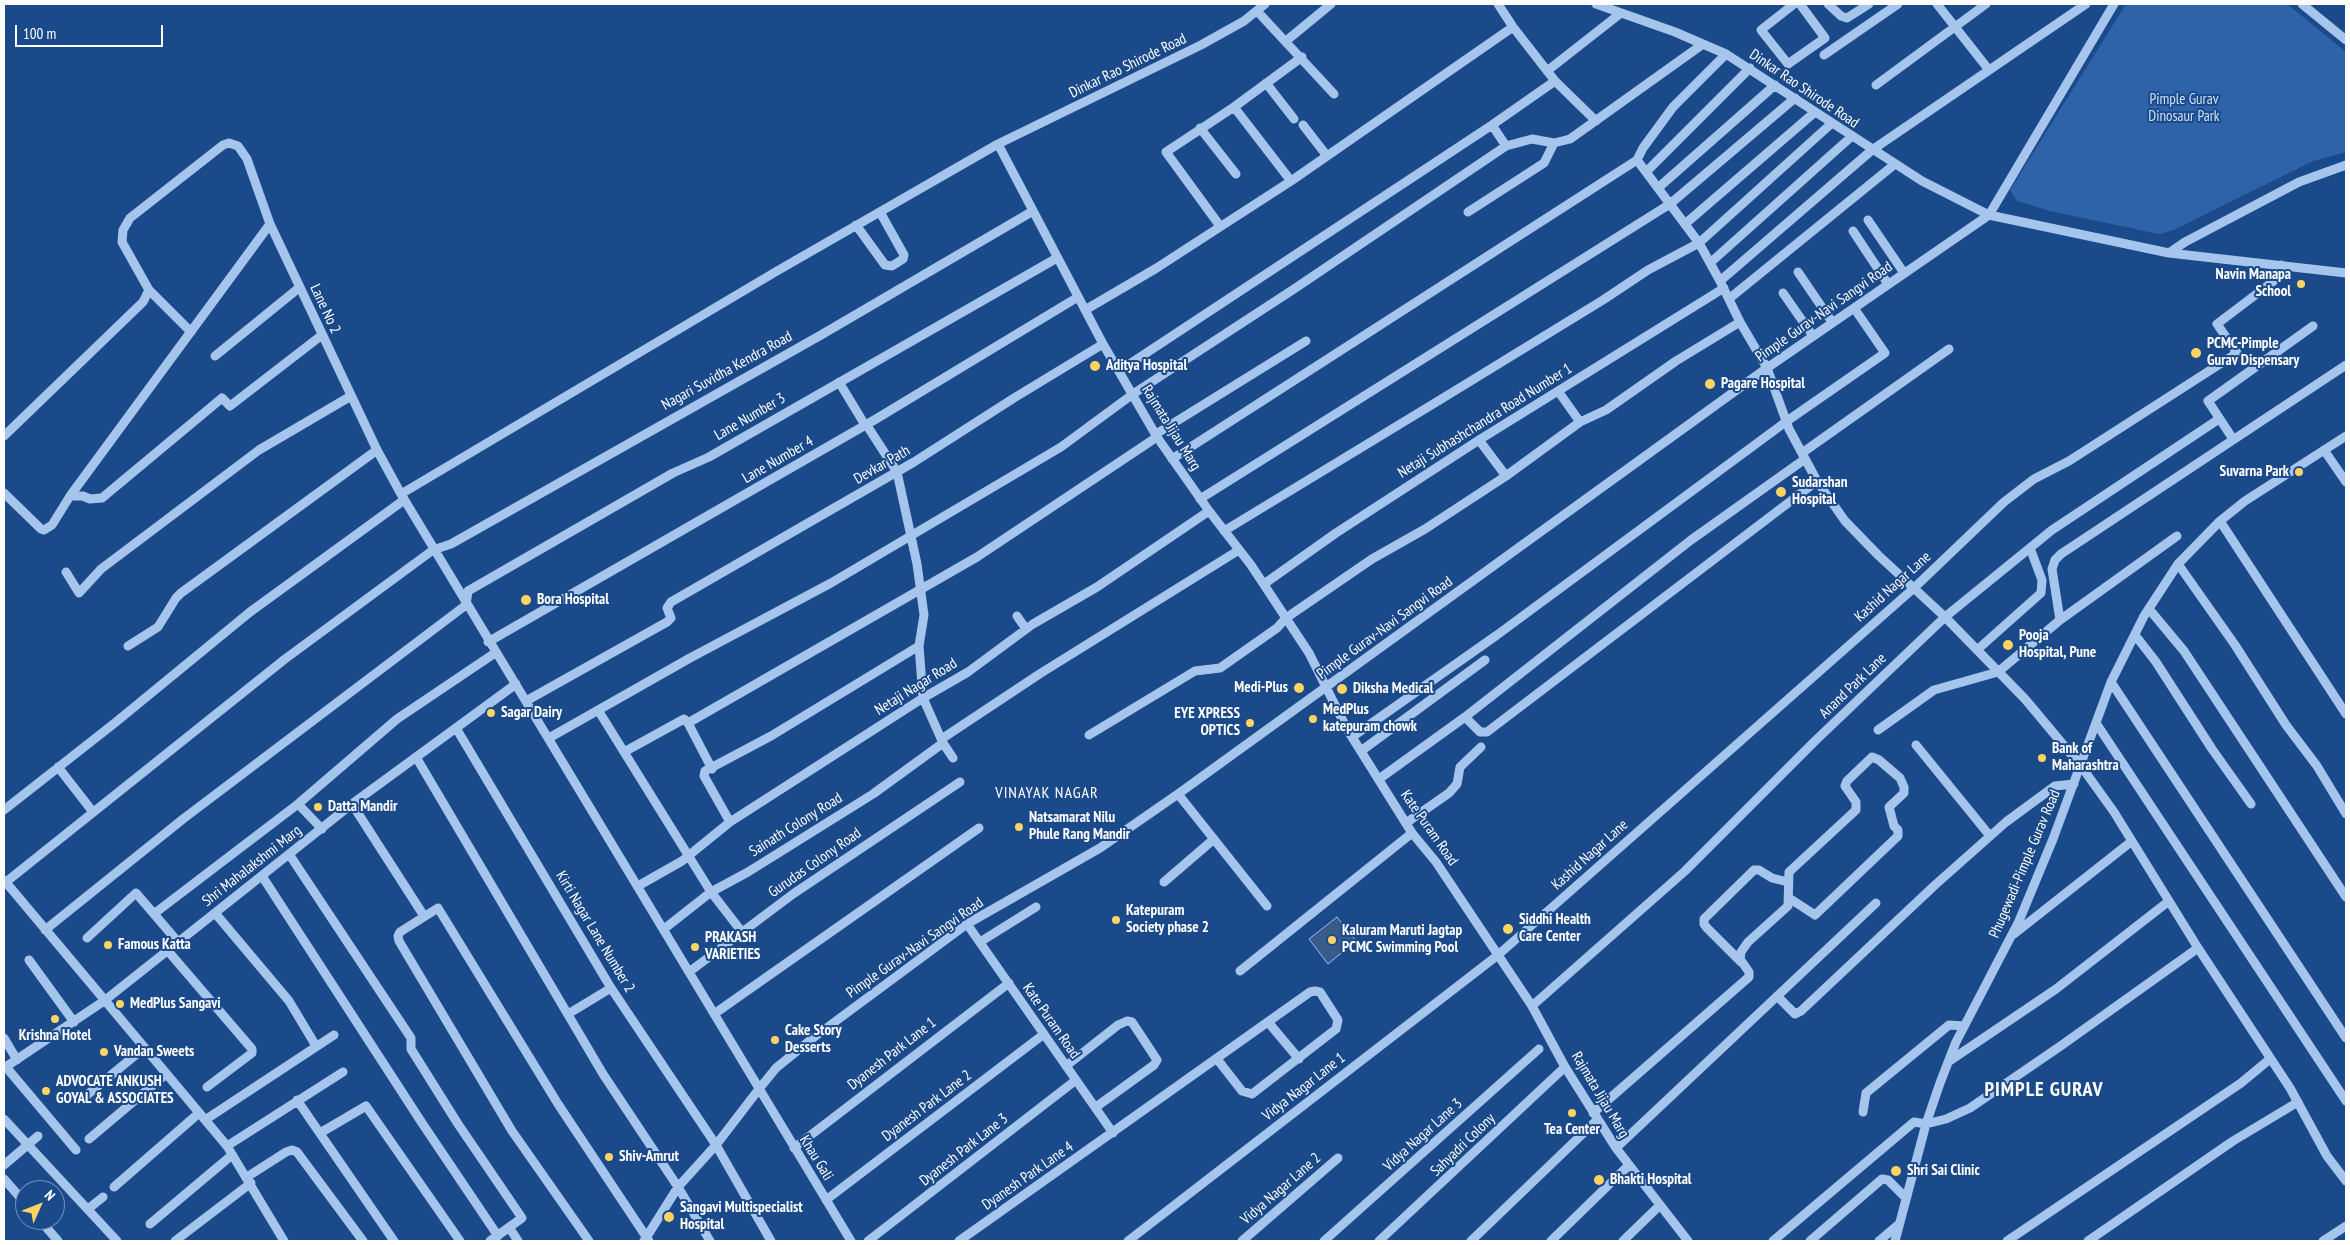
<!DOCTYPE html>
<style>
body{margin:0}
#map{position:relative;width:2350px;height:1245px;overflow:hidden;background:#1b4a8b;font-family:"PT Sans Narrow",sans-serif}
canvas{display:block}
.frame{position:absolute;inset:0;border:5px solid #fff;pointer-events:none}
.north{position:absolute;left:15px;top:1180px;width:50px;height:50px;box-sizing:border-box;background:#1b4a8b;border:1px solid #7692b9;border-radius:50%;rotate:46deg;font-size:14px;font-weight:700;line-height:20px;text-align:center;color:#fff}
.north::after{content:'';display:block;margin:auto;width:18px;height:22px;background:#ffd463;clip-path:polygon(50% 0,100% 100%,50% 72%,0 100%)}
.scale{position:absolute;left:15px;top:25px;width:148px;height:22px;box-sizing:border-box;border:2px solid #fff;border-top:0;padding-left:6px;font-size:15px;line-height:18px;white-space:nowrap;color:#fff;-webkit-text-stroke:4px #1b4a8b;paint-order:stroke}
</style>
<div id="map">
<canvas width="2350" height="1245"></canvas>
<div class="frame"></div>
<div class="north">N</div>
<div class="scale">100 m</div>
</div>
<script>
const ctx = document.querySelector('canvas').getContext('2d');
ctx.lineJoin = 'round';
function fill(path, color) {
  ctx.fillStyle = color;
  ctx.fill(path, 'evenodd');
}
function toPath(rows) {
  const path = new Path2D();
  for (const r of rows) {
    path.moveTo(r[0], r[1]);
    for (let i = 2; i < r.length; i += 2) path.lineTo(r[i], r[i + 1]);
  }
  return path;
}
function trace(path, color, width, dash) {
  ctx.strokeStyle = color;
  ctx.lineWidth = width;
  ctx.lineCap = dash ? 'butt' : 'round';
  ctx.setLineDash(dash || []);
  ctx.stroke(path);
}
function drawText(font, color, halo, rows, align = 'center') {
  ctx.font = font + ' "PT Sans Narrow",sans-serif';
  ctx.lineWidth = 4;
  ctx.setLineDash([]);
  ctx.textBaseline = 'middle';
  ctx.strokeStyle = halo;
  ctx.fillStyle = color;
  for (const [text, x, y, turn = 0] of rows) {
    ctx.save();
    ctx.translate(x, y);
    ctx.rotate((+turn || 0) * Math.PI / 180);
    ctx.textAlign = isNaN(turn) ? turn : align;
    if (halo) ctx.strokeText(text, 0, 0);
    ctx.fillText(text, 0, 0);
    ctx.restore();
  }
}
fill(toPath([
 [2126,4,2287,4,2346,52,2346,152,2313,161,2174,230,2159,234,2050,211,2017,201,2010,190]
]), '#2e63a9');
const water = toPath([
 [1337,917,1356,941,1328,964,1309,939,1337,917]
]);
fill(water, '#385b8a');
trace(water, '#99c0ef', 1);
trace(toPath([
 [1498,4,1513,27,1555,81,1596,121],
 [1596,4,1675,32,1726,54,1922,181,1989,215,2169,253,2346,273],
 [1794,4,1761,30,1788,64,1825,38,1800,4],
 [1828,4,1841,16,1847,18,1869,4],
 [1937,4,1989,70],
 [2302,4,2346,40],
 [1257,11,1334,94],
 [1286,41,1331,4],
 [1824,55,1898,4],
 [1547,71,1621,13],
 [1266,83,1294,119],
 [1876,85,1986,4],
 [1234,107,1291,181],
 [1303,125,1327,156],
 [1492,125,1506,146],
 [1200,128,1236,174],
 [998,144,1103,344,1157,437,1209,511,1251,565,1309,653,1347,729,1412,833,1436,862,1532,1006,1565,1067,1616,1148,1688,1241],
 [1637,160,1699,243,1720,281,1740,322,1767,368,1789,429,1817,481,1845,521,1878,555,1945,617,2025,699,2081,766,2114,812,2198,948,2290,1088,2327,1156,2346,1181],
 [1646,172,1750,68],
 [1658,188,1775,85],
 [1468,212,1544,163,1554,143],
 [1868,220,1904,273],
 [1685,224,1815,112],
 [856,225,885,265,892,266,903,259,904,255,880,212],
 [1220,226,1166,152,1234,107,1302,57],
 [1853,231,1888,284],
 [2169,253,2185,242,2299,182,2346,165],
 [1710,263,1851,137],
 [1798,272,1832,322],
 [1720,281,1872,150,2086,4],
 [149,290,191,332],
 [1783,293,1813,336],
 [1730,298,1895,164],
 [1085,310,1155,269,1291,181,1513,27],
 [215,356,300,287],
 [1119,371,1492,125,1555,81],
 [839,382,865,425],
 [1558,391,1580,422],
 [866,424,897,472,917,564,924,615,919,646,923,698,943,743,953,758],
 [1156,434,1306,341],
 [4,436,143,302,149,290,122,242,123,230,130,218,223,145,229,143,238,146,247,159,270,224,377,450,401,494,851,1241],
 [2233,439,2208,401,2313,326],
 [1479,440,1506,476],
 [2324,450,2346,482],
 [1802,453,1949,349],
 [1172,459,1637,160,1643,148,1673,107,1726,54],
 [4,493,41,529,44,530,52,525,70,496,270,224],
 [401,494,777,271,998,144,1201,45,1244,21,1265,4],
 [70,496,83,496,90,499,102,498,222,398,230,406,322,335],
 [1200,499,1670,204,1795,98],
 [2220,521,2346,714],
 [1224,531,1443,398,1603,300,1648,270,1699,243,1832,123],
 [2178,564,2235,645,2286,725,2317,766,2346,814],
 [66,572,79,593,101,569,259,450,351,396],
 [1264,584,1336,533,1479,440,1724,288],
 [2149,609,2184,651,2346,897],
 [1017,616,1026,629],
 [2060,620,2177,536],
 [2135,635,2156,662,2212,749,2251,804],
 [488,642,876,419,1078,297],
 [128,646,158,627,176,598,181,593,377,450],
 [1977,650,2041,593,2042,580,2030,548],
 [2111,682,2346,1038],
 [526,701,667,622,671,618,667,608,671,602,914,462,1014,398,1103,344],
 [598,710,711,892,742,932],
 [1465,717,1691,540,1805,459],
 [688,723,977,557,1157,437],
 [2096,723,2346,1101],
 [456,728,611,988,716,1145,771,1241],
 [1878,730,1934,690,1998,672,2060,620,2052,569,2055,560,2061,554,2346,365],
 [1089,735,1195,671,1220,668,1277,628,1286,618,1372,559,1425,529,1506,476,1580,422,1606,410,1676,361,1740,322],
 [1352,737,1497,635,1787,421,1885,353,1854,308],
 [549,738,690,658,831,583,1061,447,1133,394,1294,289,1506,146,1532,139,1554,143,1570,139,1703,44],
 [943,738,1041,673,1239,550],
 [1916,745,1990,836],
 [1361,751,1485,660],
 [624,752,684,719,688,723,712,769],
 [416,757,603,1074,678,1187,710,1241],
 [58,767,93,812],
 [1379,779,1465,717,1480,732,1487,732,1817,481],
 [1178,794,1267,906],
 [298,804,322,829],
 [352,804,424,916],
 [4,810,116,722,250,612,404,500],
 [730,822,704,776,705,771,771,736,919,646],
 [1406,823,1449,793,1457,784,1460,767,1481,747],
 [289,854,411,1038,411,1049,458,1124,522,1218,490,1241],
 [262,876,422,1123,498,1236],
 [4,880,227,1146,284,1241],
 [6,882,285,659,433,550,451,544,821,335,1033,211],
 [1164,882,1214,839],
 [638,886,682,861,730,822,923,698,968,672,1033,624,1097,587,1209,511],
 [155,913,298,804,397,719,495,653],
 [215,913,289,1001,316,1046],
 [967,924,1113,1133],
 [664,929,711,892,748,872,873,794,943,743],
 [45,930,183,819,466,605,468,591,673,473,709,457,1057,258],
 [2014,934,2132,841],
 [87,938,136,893,178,942],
 [980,942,1036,907],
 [168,951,252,1049,252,1053,207,1087],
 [29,960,74,1022],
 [1741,962,1707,928,1704,924,1704,919,1754,870,1759,870,1772,878,1788,882],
 [1240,971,1412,833],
 [689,972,793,894,960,782],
 [1777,996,1795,1014,1801,1011,1935,885,2006,822,2055,786,2074,784],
 [1532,1006,1685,871,1815,741,1945,617,2052,530,2219,419],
 [568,1014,611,988],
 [714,1014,979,828],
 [1268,1022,1299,1059],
 [4,1038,17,1060],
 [1948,1062,2056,989,2169,901],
 [1066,1066,1118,1025,1127,1021,1132,1022,1157,1060,1154,1065,1096,1107],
 [6,1067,76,1150],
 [4,1068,104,1001,352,804,516,684],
 [87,1095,144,1048],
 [297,1100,394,1241],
 [1863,1112,1866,1093,1949,1025,1964,1026],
 [1593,1113,1749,977,1749,972,1740,959,1741,952,1748,942,1788,906,1789,872,1856,810,1856,802,1845,786,1847,781,1872,757,1879,760,1900,778,1904,787,1904,793,1889,807,1894,826,1898,830,1898,836,1815,915,1789,898],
 [4,1119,117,1241],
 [205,1120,334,1035],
 [320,1133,366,1106,460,1241],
 [89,1139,166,1074],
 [227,1146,343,1072],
 [794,1148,1009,983],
 [1616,1148,1876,903],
 [4,1165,38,1136],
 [247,1177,286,1152,292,1150,297,1152,363,1241],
 [4,1179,25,1203],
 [114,1187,199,1113],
 [826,1200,1044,1034],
 [88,1209,103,1197],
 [40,1220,58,1241],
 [150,1224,232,1155],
 [509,1227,518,1241],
 [175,1241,251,1183],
 [589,1241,512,1131,399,941,398,936,400,932,438,908,558,1104,649,1241],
 [644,1241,678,1187,716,1145,759,1089,776,1068,813,1038,967,924,1100,848,1178,794,1767,368,1989,215,2114,4],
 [868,1241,1076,1080],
 [959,1241,1310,992,1315,991,1320,992,1338,1020,1336,1029,1252,1094,1242,1091,1217,1059],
 [1128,1241,1498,955,1914,588,2004,502,2034,479,2069,461,2237,353,2217,324,2279,277,2281,265],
 [1242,1241,1338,1158],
 [1324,1241,1539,1049],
 [1379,1241,1565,1067],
 [1471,1241,1597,1120],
 [1551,1241,1628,1166],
 [1623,1241,1659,1206],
 [1773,1241,1914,1122,1926,1124,1946,1119,1970,1108,2062,1045,2198,948],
 [1810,1241,1882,1179,1888,1180,1906,1198],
 [1879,1241,1898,1225],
 [1895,1241,1926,1124,1940,1083,1956,1042,2019,921,2053,839,2111,682,2144,616,2178,564,2220,521,2245,501,2346,436],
 [2007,1241,2241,1083,2270,1059],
 [2088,1241,2233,1141,2298,1102],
 [2323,1241,2346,1226]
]), '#a6c5ed', 9);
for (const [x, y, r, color] of [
 [2301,284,5,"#ffd463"],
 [2196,353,6,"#ffd463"],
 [1095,366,6,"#ffd463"],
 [1710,384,6,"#ffd463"],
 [2299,472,5,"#ffd463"],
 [1781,492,6,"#ffd463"],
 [526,600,6,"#ffd463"],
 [2008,645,6,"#ffd463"],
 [1299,688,6,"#ffd463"],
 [1342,689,6,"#ffd463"],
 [491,713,5,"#ffd463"],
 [1313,719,5,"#ffd463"],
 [1250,723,5,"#ffd463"],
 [2042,758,5,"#ffd463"],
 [318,807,5,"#ffd463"],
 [1019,827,5,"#ffd463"],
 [1116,920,5,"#ffd463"],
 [1508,929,6,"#ffd463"],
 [1332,940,5,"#ffd463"],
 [108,945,5,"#ffd463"],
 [695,947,5,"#ffd463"],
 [120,1004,5,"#ffd463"],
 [55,1019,5,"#ffd463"],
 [775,1040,5,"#ffd463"],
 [104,1052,5,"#ffd463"],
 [46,1091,5,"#ffd463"],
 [1572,1113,5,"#ffd463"],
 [609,1157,5,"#ffd463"],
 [1896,1171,6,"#ffd463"],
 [1599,1180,6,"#ffd463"],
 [669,1217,6,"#ffd463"]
]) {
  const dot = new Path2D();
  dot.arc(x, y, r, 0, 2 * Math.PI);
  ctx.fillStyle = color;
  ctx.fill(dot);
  trace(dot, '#1b4a8b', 2);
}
drawText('15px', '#fff', '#1b4a8b', [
 ["Dinkar Rao Shirode Road",1128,66,-26],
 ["Dinkar Rao Shirode Road",1804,89,34],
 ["Lane No 2",325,309,65],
 ["Pimple Gurav-Navi Sangvi Road",1824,312,-35],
 ["Nagari Suvidha Kendra Road",727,371,-29],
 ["Lane Number 3",750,417,-30],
 ["Netaji Subhashchandra Road Number 1",1485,421,-32],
 ["Rajmata Jijau Marg",1171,428,58],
 ["Lane Number 4",778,460,-30],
 ["Devkar Path",882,465,-30],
 ["Kashid Nagar Lane",1893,587,-42],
 ["Pimple Gurav-Navi Sangvi Road",1385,628,-36],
 ["Anand Park Lane",1853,686,-44],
 ["Netaji Nagar Road",916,687,-32],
 ["Sainath Colony Road",796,825,-32],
 ["Kate Puram Road",1429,828,55],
 ["Kashid Nagar Lane",1590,855,-42],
 ["Gurudas Colony Road",815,863,-35],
 ["Phugewadi-Pimple Gurav Road",2025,864,-67],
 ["Shri Mahalakshmi Marg",252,866,-38],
 ["Kirti Nagar Lane Number 2",595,932,59],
 ["Pimple Gurav-Navi Sangvi Road",915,948,-35],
 ["Kate Puram Road",1051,1021,55],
 ["Dyanesh Park Lane 1",892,1054,-38],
 ["Vidya Nagar Lane 1",1304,1087,-38],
 ["Rajmata Jijau Marg",1600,1095,59],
 ["Dyanesh Park Lane 2",927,1106,-37],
 ["Vidya Nagar Lane 3",1423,1135,-42],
 ["Sahyadri Colony",1463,1145,-44],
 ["Dyanesh Park Lane 3",964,1150,-38],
 ["Khau Gali",816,1158,58],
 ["Dyanesh Park Lane 4",1028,1176,-35],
 ["Vidya Nagar Lane 2",1281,1189,-41]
]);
drawText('15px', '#cce0f9', '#1b4a8b', [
 ["Pimple Gurav",2184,100],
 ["Dinosaur Park",2184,117]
]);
drawText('bold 15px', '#fff', '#1b4a8b', [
 ["Navin Manapa",2291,275,"right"],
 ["School",2291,292,"right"],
 ["PCMC-Pimple",2207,344],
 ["Gurav Dispensary",2207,361],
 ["Aditya Hospital",1106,366],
 ["Pagare Hospital",1721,384],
 ["Suvarna Park",2289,472,"right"],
 ["Sudarshan",1792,483],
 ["Hospital",1792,500],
 ["Bora Hospital",537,600],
 ["Pooja",2019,636],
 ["Hospital, Pune",2019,653],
 ["Medi-Plus",1288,688,"right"],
 ["Diksha Medical",1353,689],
 ["MedPlus",1323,710],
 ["katepuram chowk",1323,727],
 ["Sagar Dairy",501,713],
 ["EYE XPRESS",1240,714,"right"],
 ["OPTICS",1240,731,"right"],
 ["Bank of",2052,749],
 ["Maharashtra",2052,766],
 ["Datta Mandir",328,807],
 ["Natsamarat Nilu",1029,818],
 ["Phule Rang Mandir",1029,835],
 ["Katepuram",1126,911],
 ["Society phase 2",1126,928],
 ["Siddhi Health",1519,920],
 ["Care Center",1519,937],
 ["Kaluram Maruti Jagtap",1342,931],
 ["PCMC Swimming Pool",1342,948],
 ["PRAKASH",705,938],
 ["VARIETIES",705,955],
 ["Famous Katta",118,945],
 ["MedPlus Sangavi",130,1004],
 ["Cake Story",785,1031],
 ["Desserts",785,1048],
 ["Krishna Hotel",55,1036,"center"],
 ["Vandan Sweets",114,1052],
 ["ADVOCATE ANKUSH",56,1082],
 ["GOYAL & ASSOCIATES",56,1099],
 ["Tea Center",1572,1130,"center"],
 ["Shiv-Amrut",619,1157],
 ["Shri Sai Clinic",1907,1171],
 ["Bhakti Hospital",1610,1180],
 ["Sangavi Multispecialist",680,1208],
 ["Hospital",680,1225]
], 'left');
ctx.letterSpacing = '1px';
drawText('16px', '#fff', '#1b4a8b', [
 ["VINAYAK NAGAR",1047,793]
]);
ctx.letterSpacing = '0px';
ctx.letterSpacing = '1px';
drawText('bold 20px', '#fff', '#1b4a8b', [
 ["PIMPLE GURAV",2044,1090]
]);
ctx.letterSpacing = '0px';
</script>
